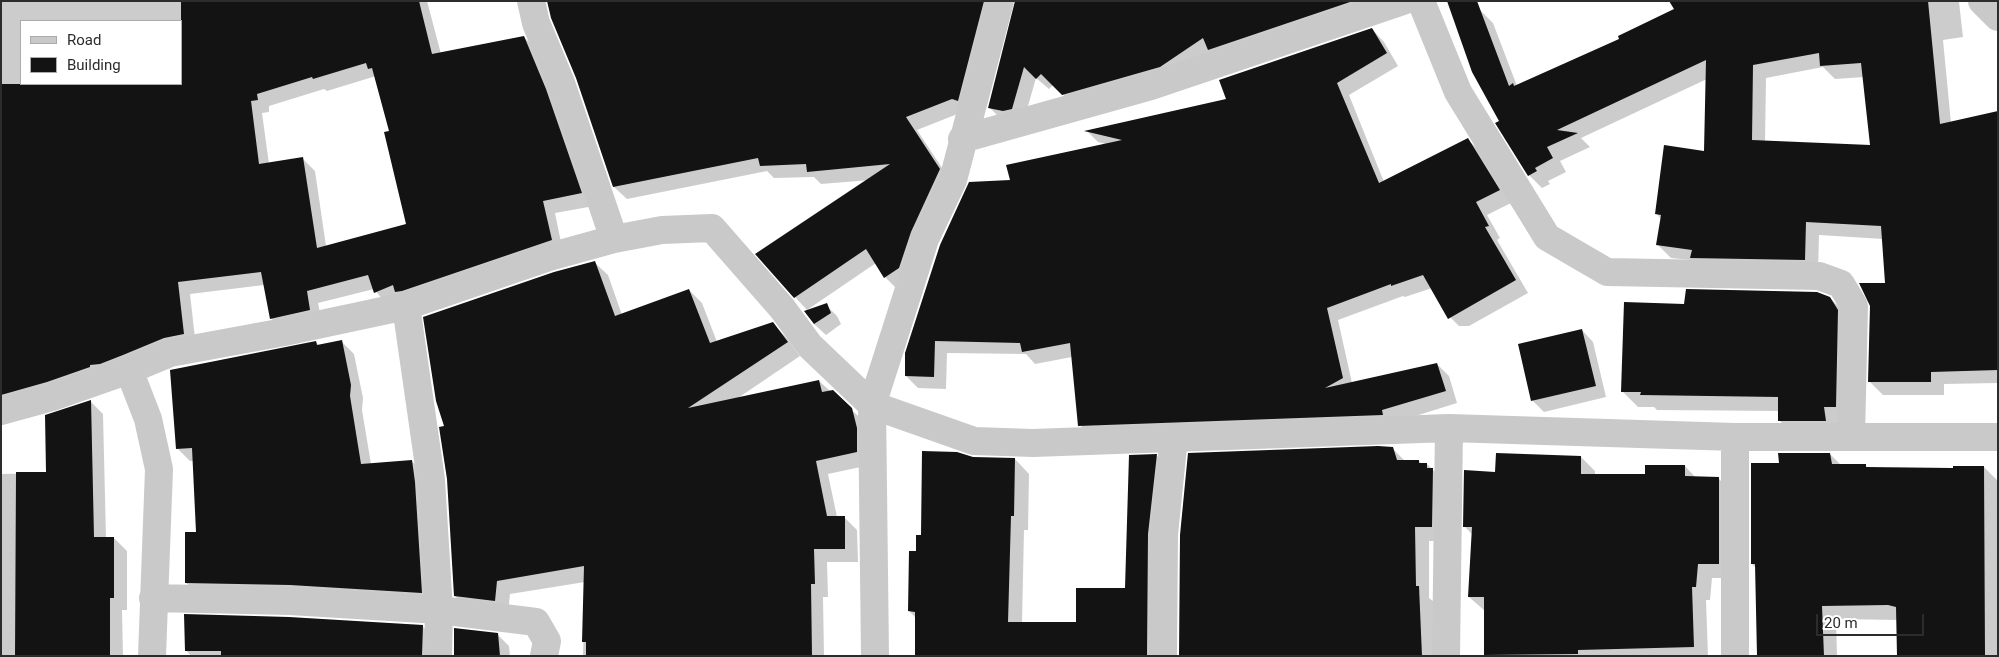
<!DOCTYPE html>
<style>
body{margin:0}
#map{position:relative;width:1999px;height:657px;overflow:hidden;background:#fff;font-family:Roboto,sans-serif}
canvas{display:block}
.frame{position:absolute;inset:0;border:2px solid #2c2c2c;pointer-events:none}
.legend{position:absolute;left:20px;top:20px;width:162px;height:65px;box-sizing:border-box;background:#fff;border:1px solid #ababab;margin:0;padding:6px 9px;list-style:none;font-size:15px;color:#2c2c2c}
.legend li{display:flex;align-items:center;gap:10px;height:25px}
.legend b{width:25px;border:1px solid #ababab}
.scale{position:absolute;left:1816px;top:614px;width:108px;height:22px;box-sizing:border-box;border:2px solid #2c2c2c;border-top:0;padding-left:6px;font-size:15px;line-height:18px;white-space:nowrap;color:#2c2c2c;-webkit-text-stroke:4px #fff;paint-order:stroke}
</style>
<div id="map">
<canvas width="1999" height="657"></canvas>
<div class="frame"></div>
<ul class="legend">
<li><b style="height:6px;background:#c9c9c9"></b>Road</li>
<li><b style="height:14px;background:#131313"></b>Building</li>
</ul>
<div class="scale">20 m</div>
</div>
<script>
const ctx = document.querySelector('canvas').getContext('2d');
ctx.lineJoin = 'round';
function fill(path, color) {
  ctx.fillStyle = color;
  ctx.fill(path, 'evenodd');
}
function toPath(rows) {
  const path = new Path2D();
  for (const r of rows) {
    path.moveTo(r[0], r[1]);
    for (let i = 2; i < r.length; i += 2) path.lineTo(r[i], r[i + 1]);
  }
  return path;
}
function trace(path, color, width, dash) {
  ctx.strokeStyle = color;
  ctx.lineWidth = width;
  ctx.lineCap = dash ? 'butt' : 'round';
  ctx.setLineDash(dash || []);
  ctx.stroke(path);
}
fill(toPath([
 [1,1,427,1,441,54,524,37,536,49,594,206,555,213,563,252,387,305,374,289,318,303,322,323,283,331,271,318,264,285,190,294,196,347,1,410],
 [21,21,181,21,181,84,21,84],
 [376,76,390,132,408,225,326,246,315,171,303,159,269,164,262,113,269,112,269,106,324,89,327,91],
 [548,1,989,1,965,111,917,130,952,183,898,290,885,277,876,263,807,310,795,297,870,180,821,184,814,177,774,178,767,171,627,199,614,187,577,78],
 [1125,1,1396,1,1075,106,1053,85,1049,89,1036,78,1024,120,1001,119,989,107,1016,5],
 [1671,1,1959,2,1963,37,1943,40,1951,123,1998,113,1998,383,1944,384,1944,395,1883,395,1869,381,1886,284,1883,239,1819,235,1818,273,1671,258,1658,245,1661,219,1657,214,1706,152,1707,79,1581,138,1590,147,1560,161,1566,172,1548,181,1550,184,1542,188,1529,175,1501,122,1480,10,1493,23,1517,86,1621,39,1676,10],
 [1823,67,1835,79,1864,77,1871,146,1765,142,1766,78],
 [1372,29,1384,42,1398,66,1349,95,1384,182,1467,139,1480,151,1511,203,1487,215,1500,238,1497,240,1528,293,1469,326,1459,326,1446,313,1432,288,1405,297,1403,296,1338,320,1352,383,1437,364,1449,376,1457,403,1393,423,1092,437,1080,425,1072,357,1035,364,1026,354,947,353,946,389,918,388,906,376,1011,181,1106,144,1098,142,1087,131,1228,99],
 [594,262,608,275,622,315,689,290,702,303,717,342,773,324,786,337,800,356,735,400,819,381,865,422,870,465,828,474,837,517,844,517,857,530,858,562,827,562,828,597,823,597,824,656,583,656,585,582,510,594,508,614,468,609,455,596,446,427],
 [1830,298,1846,314,1841,436,1795,436,1780,421,1780,411,1657,410,1654,407,1638,407,1622,391,1685,305],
 [826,305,837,316,841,324,826,335,814,324],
 [1582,330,1593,342,1606,397,1544,412,1533,401],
 [316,342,319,346,342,342,354,354,363,398,362,410,371,464,412,461,424,474,434,605,199,595,186,583,197,534,194,461,190,461,177,448],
 [90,401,103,414,106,538,114,538,127,551,127,610,122,610,123,656,1,656,1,474,47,473],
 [1392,448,1405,461,1419,461,1422,464,1427,464,1447,484,1446,541,1429,541,1429,598,1433,601,1435,656,1180,656],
 [1830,454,1841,465,1865,465,1868,468,1955,469,1984,467,1998,481,1998,656,1898,656,1898,620,1836,619,1837,656,1757,656,1757,569,1752,564,1780,464],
 [1156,455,1170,470,1161,656,917,656,916,618,909,611,917,552,973,458,1015,459,1029,474,1028,530,1024,530,1022,623,1077,623,1126,589],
 [1581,457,1595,471,1595,475,1646,476,1685,466,1696,478,1719,479,1733,493,1733,578,1712,578,1710,600,1706,600,1708,656,1485,656,1485,611,1469,597,1472,534,1465,527,1496,473],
 [422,626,434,638,434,656,191,656,186,650],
 [497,634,509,646,510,656,455,656]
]), '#0003');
fill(toPath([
 [181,1,419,1,432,54,524,36,546,89,582,193,543,201,552,240,402,291,395,292,393,285,374,293,368,275,307,291,310,310,270,319,261,272,178,282,184,334,164,338,123,355,100,364,90,365,90,367,47,382,1,395,1,84,181,84],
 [366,63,368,69,372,68,389,131,384,132,406,224,317,248,303,157,259,164,251,101,258,100,257,94,312,77,313,79],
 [547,1,984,1,958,101,952,99,906,117,940,169,911,232,899,268,884,278,866,249,794,298,755,254,890,164,807,172,806,164,760,166,758,158,613,187,576,78,551,18],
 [1015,1,1353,1,1208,50,1203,38,1160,67,1062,95,1041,74,1036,79,1024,67,1012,109,1003,111,988,108],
 [1447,1,1477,1,1509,86,1513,83,1514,86,1619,39,1618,36,1674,9,1669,1,1928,1,1940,124,1998,111,1998,370,1931,372,1931,382,1868,382,1870,306,1859,283,1885,283,1881,226,1806,222,1805,260,1690,258,1692,250,1656,245,1661,215,1655,214,1664,145,1704,151,1706,60,1557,130,1578,133,1547,147,1553,158,1535,168,1537,171,1528,176,1495,123,1499,121,1472,72],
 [1819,53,1820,66,1861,63,1870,145,1752,140,1753,65],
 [1372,28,1387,53,1337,83,1379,183,1468,138,1500,190,1476,202,1489,226,1485,227,1516,280,1448,319,1423,275,1391,286,1391,284,1327,308,1343,378,1325,388,1437,363,1446,391,1382,410,1383,415,1078,426,1070,343,1022,352,1020,343,935,341,934,377,905,376,905,353,940,245,969,182,1010,180,1006,165,1122,140,1084,131,1226,99,1219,80],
 [595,261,615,316,689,289,710,343,773,322,788,342,688,408,819,380,822,392,833,390,852,408,857,428,857,452,816,461,827,516,845,516,845,549,814,549,815,584,811,584,812,656,586,656,586,642,582,642,584,566,497,581,495,601,454,596,447,479,439,427,444,426,436,401,423,317,554,272],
 [1686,289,1817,292,1830,297,1838,310,1836,407,1824,407,1826,421,1778,421,1778,397,1640,395,1641,392,1621,392,1624,302,1684,304],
 [827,303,831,313,814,324,804,311],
 [1582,329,1596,386,1531,401,1518,344],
 [342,340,351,385,350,396,361,464,412,460,415,482,422,593,290,585,185,583,185,532,196,532,192,448,176,449,170,370,316,341,317,345],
 [91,400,94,537,114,537,114,598,110,598,110,656,15,656,16,472,46,472,45,415],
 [1378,446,1393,447,1397,460,1419,460,1419,463,1427,463,1427,468,1433,468,1432,527,1415,527,1416,586,1419,586,1422,656,1179,656,1180,535,1188,453],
 [922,451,957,452,973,457,1015,458,1014,516,1011,516,1008,622,1076,622,1076,588,1125,588,1129,455,1157,454,1148,534,1147,656,915,656,915,612,908,611,909,551,916,551,916,535,921,535],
 [1496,453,1581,456,1581,474,1645,474,1645,465,1685,465,1685,476,1719,477,1719,564,1698,564,1696,587,1692,587,1694,647,1578,650,1578,654,1484,655,1484,597,1468,597,1472,527,1463,527,1464,470,1495,472],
 [1778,453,1830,453,1832,464,1866,464,1866,467,1953,468,1953,466,1984,466,1985,656,1897,656,1896,607,1888,605,1822,606,1824,656,1757,656,1755,564,1751,564,1751,463,1779,463],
 [184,614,289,617,423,625,422,656,221,656,221,651,185,651],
 [454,628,498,633,500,656,454,656]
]), '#131313');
trace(toPath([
 [531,1,536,23,561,83,614,239],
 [1421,1,1458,92,1547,237,1607,272,1819,276,1841,284,1854,306,1851,437],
 [1982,1,1998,17],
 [962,139,1151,86,1403,1],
 [406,306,431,480,439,610,438,656],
 [129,370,148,419,159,469,152,656],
 [1,411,52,397,129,370,170,353,284,332,406,306,549,257,614,239,662,230,712,228,782,308,810,346,872,405,974,441,1033,443,1449,428,1735,437,1998,437],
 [1735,437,1735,656],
 [153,598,290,601,439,610,536,622,547,641,544,656],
 [875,656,872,405,925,239,953,180,1000,1],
 [1163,656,1164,534,1174,437],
 [1446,656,1449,428]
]), '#c9c9c9', 28);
</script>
